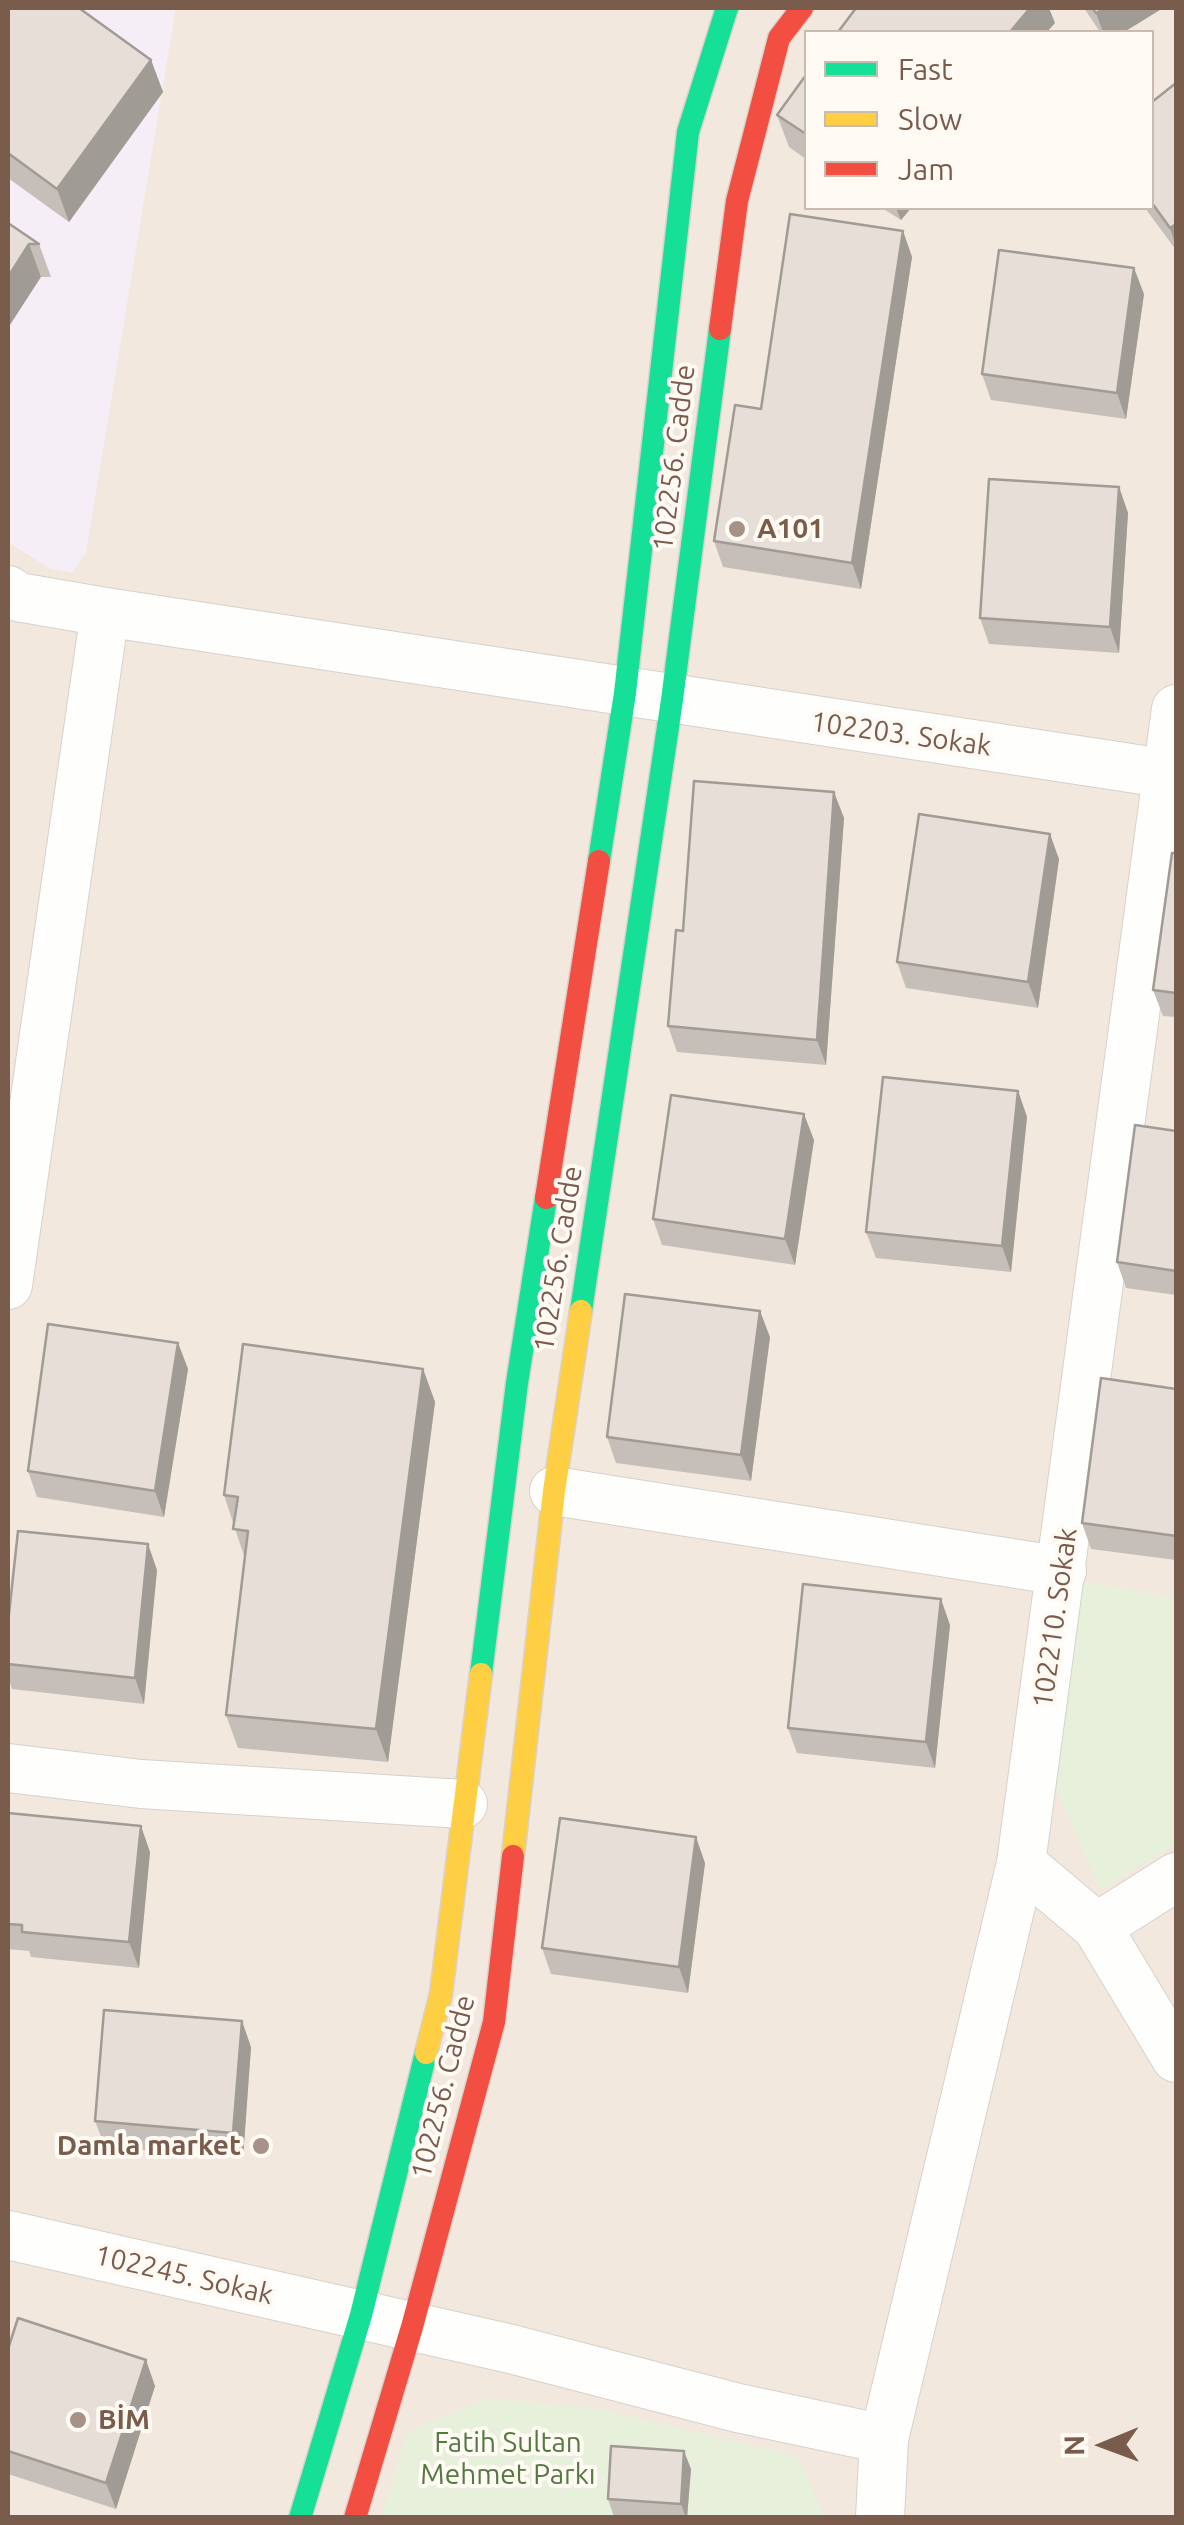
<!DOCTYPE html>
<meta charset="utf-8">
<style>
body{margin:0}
#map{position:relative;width:1184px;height:2525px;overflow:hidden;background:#f9f5f0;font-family:Ubuntu,sans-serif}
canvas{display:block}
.frame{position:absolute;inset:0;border:10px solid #7a5c4d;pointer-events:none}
.legend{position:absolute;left:804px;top:30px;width:350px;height:180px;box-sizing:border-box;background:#fffaf3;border:2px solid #cabbb1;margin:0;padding:12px 18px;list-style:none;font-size:30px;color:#7a5c4d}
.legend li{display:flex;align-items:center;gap:20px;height:50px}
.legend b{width:50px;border:2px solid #cabbb1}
.north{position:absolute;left:1054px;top:2395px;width:100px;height:100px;-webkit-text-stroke:8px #fffaf3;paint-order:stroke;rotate:269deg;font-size:28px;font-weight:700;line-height:40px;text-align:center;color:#7a5c4d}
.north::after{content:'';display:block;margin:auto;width:35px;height:45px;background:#7a5c4d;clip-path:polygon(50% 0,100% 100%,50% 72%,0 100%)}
</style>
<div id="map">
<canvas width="1184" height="2525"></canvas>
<div class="frame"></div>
<ul class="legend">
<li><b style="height:12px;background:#16e098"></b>Fast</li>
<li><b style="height:12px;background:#ffcf43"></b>Slow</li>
<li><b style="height:12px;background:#f24e42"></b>Jam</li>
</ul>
<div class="north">N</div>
</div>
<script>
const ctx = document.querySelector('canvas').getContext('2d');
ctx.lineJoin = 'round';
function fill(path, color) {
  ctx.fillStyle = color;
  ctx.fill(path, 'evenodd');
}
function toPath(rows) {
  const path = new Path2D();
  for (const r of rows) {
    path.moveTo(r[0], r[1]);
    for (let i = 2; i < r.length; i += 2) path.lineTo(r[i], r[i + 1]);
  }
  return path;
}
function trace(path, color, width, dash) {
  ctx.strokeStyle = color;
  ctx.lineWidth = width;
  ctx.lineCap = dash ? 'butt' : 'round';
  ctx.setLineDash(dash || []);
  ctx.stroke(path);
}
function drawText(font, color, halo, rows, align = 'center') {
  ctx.font = font + ' Ubuntu,sans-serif';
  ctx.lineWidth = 8;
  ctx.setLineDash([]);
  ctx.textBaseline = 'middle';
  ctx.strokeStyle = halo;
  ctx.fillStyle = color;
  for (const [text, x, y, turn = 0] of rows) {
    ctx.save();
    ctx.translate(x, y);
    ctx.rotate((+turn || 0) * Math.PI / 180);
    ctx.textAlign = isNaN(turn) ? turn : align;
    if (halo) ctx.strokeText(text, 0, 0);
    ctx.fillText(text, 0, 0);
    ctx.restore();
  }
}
fill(toPath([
 [8,8,1176,8,1176,2517,8,2518],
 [806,32,1152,32,1152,208,806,208]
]), '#f2e8de');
fill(toPath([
 [8,8,174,8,175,12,86,553,72,573,49,568,8,542]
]), '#f6eef6');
fill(toPath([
 [1075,1580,1176,1598,1176,1844,1100,1890,1050,1775],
 [488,2398,601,2409,798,2457,826,2517,381,2518,407,2432]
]), '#e7f0db');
const street = toPath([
 [8,590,18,597,105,612,1176,775],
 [8,1285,105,612],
 [554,1491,1062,1571],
 [8,1768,141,1784,463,1804],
 [1021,1863,1097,1927,1176,2058],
 [1097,1927,1176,1877],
 [8,2235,511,2349,738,2408,884,2439],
 [880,2518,884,2439,1021,1863,1176,709]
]);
const fast = toPath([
 [599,861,625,693,688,132,727,8],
 [581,1311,672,700,720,329],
 [481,1674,517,1383,546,1198],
 [300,2518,361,2315,426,2053]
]);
const slow = toPath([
 [513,1856,554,1491,581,1311],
 [426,2053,441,1994,481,1674]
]);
const jam = toPath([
 [720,329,737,201,779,38,802,8],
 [546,1198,599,861],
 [355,2518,412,2327,494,2022,513,1856]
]);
trace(street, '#d7d1cb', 50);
trace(fast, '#d9d2cb', 25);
trace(slow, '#d9d2cb', 25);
trace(jam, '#d9d2cb', 25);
trace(street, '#fefefd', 48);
trace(fast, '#16e098', 22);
trace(slow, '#ffcf43', 22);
trace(jam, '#f24e42', 22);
fill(toPath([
 [8,8,151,60,163,92,69,222,8,178],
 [1084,8,1163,8,1124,32,1100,32],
 [806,75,806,159,789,147,777,115],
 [1176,83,1176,250,1145,208,1152,208,1152,102],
 [882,208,911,208,901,220],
 [8,223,39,244,51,277,41,277],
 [903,231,912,257,861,589,723,567,714,541,761,409],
 [1144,294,1126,419,991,400,982,374],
 [1119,487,1128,513,1119,653,989,644,980,618],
 [844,818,826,1065,677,1052,668,1026,683,931],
 [1176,853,1176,1017,1163,1016,1153,990],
 [1059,859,1038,1008,906,988,897,962],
 [1018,1091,1027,1117,1011,1272,876,1258,866,1232],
 [1176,1131,1176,1295,1126,1288,1117,1262],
 [814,1140,795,1265,662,1245,653,1219],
 [770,1337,751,1481,616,1463,607,1437],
 [178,1343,188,1369,164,1517,37,1497,28,1471],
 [423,1369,435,1402,388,1762,238,1748,226,1715,245,1559,224,1495],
 [1176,1389,1176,1560,1091,1549,1082,1523],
 [157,1570,144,1704,12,1689,8,1676,8,1623],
 [950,1625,935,1768,797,1753,788,1728],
 [8,1813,150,1852,139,1968,31,1957,29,1951,8,1949],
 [705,1863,688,1993,551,1974,542,1948],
 [251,2047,243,2158,105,2147,95,2121],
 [8,2349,155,2386,116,2509,8,2474],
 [691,2469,687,2518,614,2517,608,2499]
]), '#c6bfb9');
fill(toPath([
 [1030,8,1049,8,1055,23,1047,32,1010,32],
 [1105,8,1163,8,1124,32,1103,32,1096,13],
 [151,60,163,92,69,222,57,189],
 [896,208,911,208,901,220],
 [1176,224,1176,245,1170,228],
 [903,231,912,257,861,589,852,563],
 [29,244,41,277,8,328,8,277],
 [1134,268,1144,294,1126,419,1117,393],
 [1119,487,1128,513,1119,653,1110,627],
 [834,792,844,818,826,1065,817,1040],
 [1050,834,1059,859,1038,1008,1028,982],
 [1018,1091,1027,1117,1011,1272,1002,1246],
 [804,1114,814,1140,795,1265,785,1239],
 [760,1311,770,1337,751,1481,741,1455],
 [178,1343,188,1369,164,1517,155,1491],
 [423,1369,435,1402,388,1762,376,1729],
 [148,1544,157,1570,144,1704,135,1678],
 [941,1599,950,1625,935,1768,926,1742],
 [141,1826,150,1852,139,1968,129,1942],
 [696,1837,705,1863,688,1993,679,1967],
 [242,2021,251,2047,243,2158,233,2133],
 [146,2360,155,2386,116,2509,106,2483],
 [684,2451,691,2469,687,2518,686,2518,681,2504]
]), '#a19b96');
const building = toPath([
 [8,8,79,8,151,60,57,189,8,153,8,8],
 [856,8,1030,8,1010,32,838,32,856,8],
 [1092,8,1105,8,1096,13,1092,8],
 [806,75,806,134,777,115,806,75],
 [1176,83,1176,224,1170,228,1152,203,1152,102,1176,83],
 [790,214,903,231,852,563,714,541,735,405,761,409,790,214],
 [8,223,39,244,29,244,8,277,8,223],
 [999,250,1134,268,1117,393,982,374,999,250],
 [989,479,1119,487,1110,627,980,618,989,479],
 [694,781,834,792,817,1040,668,1026,676,930,683,931,694,781],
 [919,814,1050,834,1028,982,897,962,919,814],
 [1172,853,1176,853,1176,993,1153,990,1172,853],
 [883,1077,1018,1091,1002,1246,866,1232,883,1077],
 [671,1095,804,1114,785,1239,653,1219,671,1095],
 [1135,1125,1176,1131,1176,1271,1117,1262,1135,1125],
 [625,1294,760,1311,741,1455,607,1437,625,1294],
 [48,1324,178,1343,155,1491,28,1471,48,1324],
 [243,1344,423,1369,376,1729,226,1715,248,1531,233,1529,238,1497,224,1495,243,1344],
 [1101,1378,1176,1389,1176,1536,1082,1523,1101,1378],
 [18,1531,148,1544,135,1678,8,1664,8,1623,18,1531],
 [803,1584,941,1599,926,1742,788,1728,803,1584],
 [8,1813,141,1826,129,1942,22,1932,22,1925,8,1924,8,1813],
 [560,1818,696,1837,679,1967,542,1948,560,1818],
 [104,2010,242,2021,233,2133,95,2121,104,2010],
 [18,2318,146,2360,106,2483,8,2451,8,2349,18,2318],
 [611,2446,684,2451,681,2504,608,2499,611,2446]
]);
fill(building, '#e6ded7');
trace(building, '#a19b96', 2.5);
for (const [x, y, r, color] of [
 [737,529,10,"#a69286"],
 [261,2146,10,"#a69286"],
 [78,2420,10,"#a69286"]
]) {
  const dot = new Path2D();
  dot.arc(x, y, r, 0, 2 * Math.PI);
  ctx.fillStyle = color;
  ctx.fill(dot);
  trace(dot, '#fffaf3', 4);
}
drawText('28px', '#7a5c4d', '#fffaf3', [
 ["102256. Cadde",674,458,-83],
 ["102203. Sokak",901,734,8],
 ["102256. Cadde",558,1259,-81],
 ["102210. Sokak",1055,1618,-82],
 ["102256. Cadde",443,2087,-76],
 ["102245. Sokak",184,2275,13]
]);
drawText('bold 28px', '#7a5c4d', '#fffaf3', [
 ["A101",757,529],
 ["Damla market",241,2146,"right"],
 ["BİM",98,2420]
], 'left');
drawText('28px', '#537a41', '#fffaf3', [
 ["Fatih Sultan",508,2443],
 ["Mehmet Parkı",508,2475]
]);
</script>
